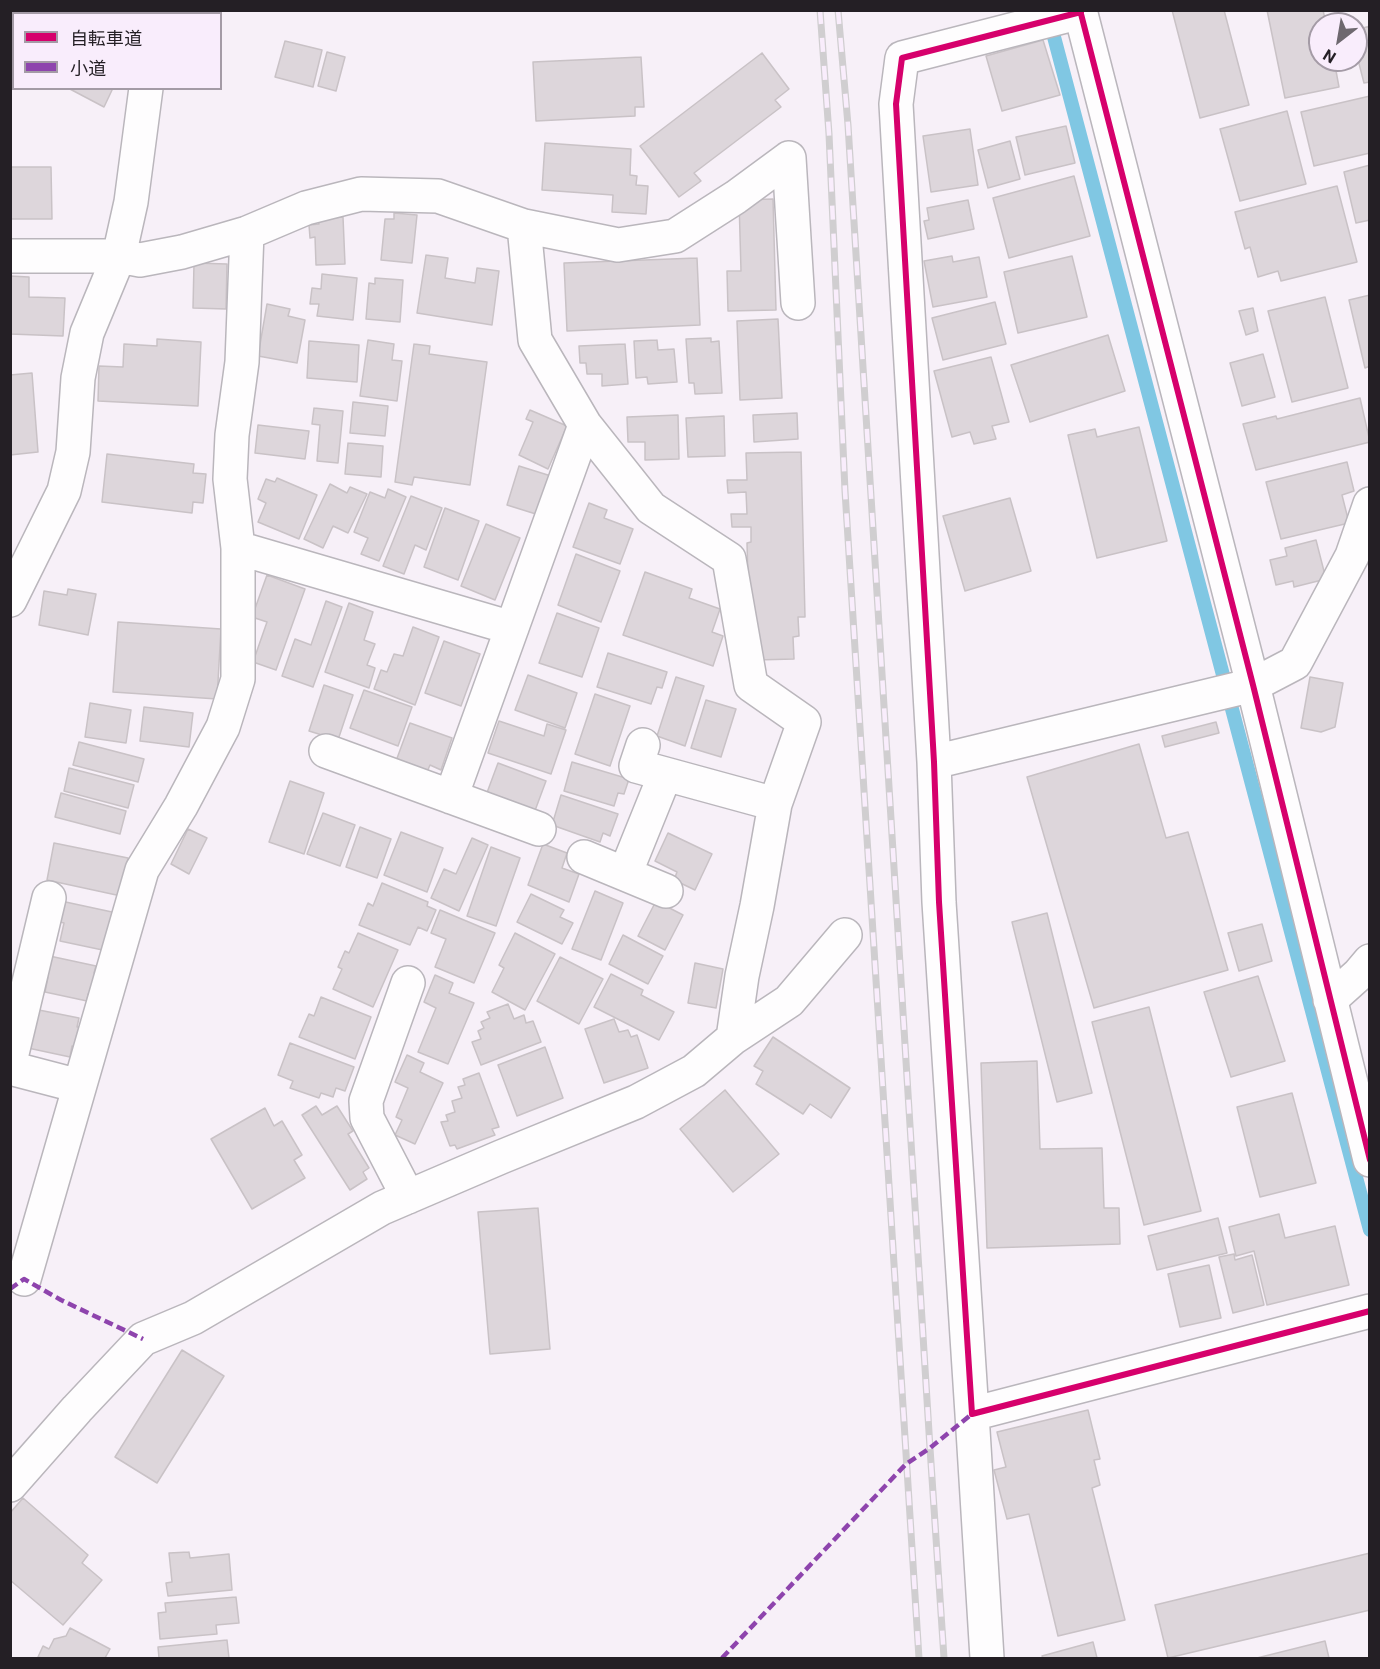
<!DOCTYPE html>
<meta charset="utf-8">
<style>
body{margin:0}
#map{position:relative;width:1380px;height:1669px;overflow:hidden;background:#f7f0f8;font-family:Roboto,"Noto Sans JP",sans-serif}
canvas{display:block}
.frame{position:absolute;inset:0;border:12px solid #241f25;pointer-events:none}
.legend{position:absolute;left:12px;top:12px;width:210px;height:78px;box-sizing:border-box;background:#f9edfc;border:2px solid #a49ba6;margin:0;padding:8px 10px;list-style:none;font-size:18px;color:#241f25}
.legend li{display:flex;align-items:center;gap:12px;height:30px}
.legend b{width:30px;border:2px solid #a49ba6}
.north{position:absolute;left:1308px;top:12px;width:60px;height:60px;box-sizing:border-box;background:#f9edfc;border:2px solid #a49ba6;border-radius:50%;rotate:211deg;font-size:16px;font-weight:700;line-height:24px;text-align:center;color:#241f25}
.north::after{content:'';display:block;margin:auto;width:21px;height:27px;background:#6e686f;clip-path:polygon(50% 0,100% 100%,50% 72%,0 100%)}
</style>
<div id="map">
<canvas width="1380" height="1669"></canvas>
<div class="frame"></div>
<ul class="legend">
<li><b style="height:8px;background:#d6006c"></b>自転車道</li>
<li><b style="height:8px;background:#8e44ad"></b>小道</li>
</ul>
<div class="north">N</div>
</div>
<script>
const ctx = document.querySelector('canvas').getContext('2d');
ctx.lineJoin = 'round';
function toPath(rows) {
  const path = new Path2D();
  for (const r of rows) {
    path.moveTo(r[0], r[1]);
    for (let i = 2; i < r.length; i += 2) path.lineTo(r[i], r[i + 1]);
  }
  return path;
}
function trace(path, color, width, dash) {
  ctx.strokeStyle = color;
  ctx.lineWidth = width;
  ctx.lineCap = dash ? 'butt' : 'round';
  ctx.setLineDash(dash || []);
  ctx.stroke(path);
}
function fill(path, color) {
  ctx.fillStyle = color;
  ctx.fill(path, 'evenodd');
}
trace(toPath([
 [1049,18,1370,1230]
]), '#80c7e3', 14);
const building = toPath([
 [10,10,90,10,89,14,14,14,14,37,10,36,10,10],
 [1172,10,1224,10,1249,105,1200,118,1172,10],
 [1267,10,1323,10,1326,24,1320,24,1320,60,1334,60,1339,87,1285,98,1267,10],
 [1370,26,1370,82,1364,83,1356,52,1356,30,1370,26],
 [1043,40,1060,95,1002,111,986,56,1043,40],
 [285,41,322,50,313,87,275,77,285,41],
 [327,52,345,57,336,91,318,86,327,52],
 [762,53,789,89,775,100,781,107,694,173,701,181,679,197,640,146,762,53],
 [641,57,644,107,635,107,635,116,536,121,533,62,641,57],
 [68,88,113,88,104,107,68,88],
 [1370,96,1370,153,1314,166,1301,112,1370,96],
 [1287,111,1306,184,1240,201,1220,129,1287,111],
 [1066,126,1075,163,1025,175,1016,137,1066,126],
 [970,129,978,185,931,192,923,136,970,129],
 [1010,141,1020,179,988,188,978,150,1010,141],
 [545,143,631,149,630,175,637,176,636,185,648,186,646,214,612,212,613,195,542,190,545,143],
 [1370,165,1370,220,1356,223,1344,172,1370,165],
 [10,167,51,167,52,219,10,219,10,167],
 [1074,176,1090,236,1009,258,993,198,1074,176],
 [1337,186,1357,262,1281,281,1278,271,1258,277,1250,247,1245,249,1235,212,1337,186],
 [773,199,776,310,728,311,727,271,741,271,739,200,773,199],
 [968,200,974,229,928,239,924,221,929,220,927,208,968,200],
 [394,213,417,215,412,263,381,260,385,219,394,219,394,213],
 [343,217,345,264,316,265,315,237,310,238,309,225,319,224,318,219,343,217],
 [426,255,448,258,445,278,475,283,477,268,499,271,492,325,417,313,426,255],
 [952,256,953,262,979,257,987,297,933,307,924,261,952,256],
 [1072,256,1087,317,1018,333,1004,272,1072,256],
 [697,258,700,325,567,331,564,263,697,258],
 [194,263,227,264,226,309,193,308,194,263],
 [322,274,357,278,353,320,317,316,319,304,310,304,312,288,321,289,322,274],
 [10,276,29,277,29,297,65,298,63,336,10,334,10,276],
 [375,278,403,280,400,322,366,319,369,283,375,284,375,278],
 [1370,295,1370,366,1365,368,1349,300,1370,295],
 [1325,297,1348,388,1292,402,1268,311,1325,297],
 [995,302,1006,344,943,360,932,318,995,302],
 [267,304,290,309,288,316,305,320,297,363,258,356,267,304],
 [1253,308,1258,331,1246,335,1239,311,1253,308],
 [778,319,782,398,740,400,737,321,778,319],
 [1108,335,1125,391,1030,422,1011,365,1108,335],
 [711,338,711,342,719,341,722,393,695,394,694,383,689,383,686,339,711,338],
 [157,339,201,342,198,406,98,401,99,366,123,367,124,344,157,346,157,339],
 [368,340,394,344,392,360,402,361,397,401,360,396,368,340],
 [657,340,658,350,674,349,677,382,648,384,647,377,636,378,634,341,657,340],
 [309,341,359,345,357,382,307,378,309,341],
 [414,344,430,346,429,354,487,362,470,485,414,477,412,485,395,482,414,344],
 [625,344,628,384,602,386,602,374,587,374,586,363,580,363,579,346,625,344],
 [1263,354,1275,397,1242,406,1230,363,1263,354],
 [991,357,1009,422,992,426,996,439,974,444,970,432,952,437,934,371,991,357],
 [32,373,38,452,10,455,10,375,32,373],
 [1360,398,1370,442,1256,470,1243,424,1276,416,1277,419,1360,398],
 [353,402,388,406,385,436,350,433,353,402],
 [314,408,343,411,338,463,317,461,320,425,312,424,314,408],
 [530,410,567,426,548,469,519,455,533,422,526,419,530,410],
 [797,413,798,439,754,442,753,415,797,413],
 [678,415,679,459,645,460,645,442,628,442,627,417,678,415],
 [724,416,725,456,688,457,686,418,724,416],
 [258,425,309,431,305,459,255,453,258,425],
 [1139,427,1167,541,1097,558,1068,435,1095,429,1097,437,1139,427],
 [348,443,383,446,381,477,345,474,348,443],
 [801,452,805,617,798,617,799,636,793,637,794,659,756,660,749,616,747,543,751,542,751,527,732,527,731,514,747,514,746,492,728,493,727,480,747,480,746,453,801,452],
 [107,454,194,464,193,473,206,474,203,503,193,502,192,513,102,502,107,454],
 [1347,462,1354,491,1342,495,1349,523,1281,539,1266,482,1347,462],
 [519,466,551,476,539,515,507,505,519,466],
 [277,478,317,495,299,539,258,522,266,503,258,499,266,479,275,482,277,478],
 [330,484,347,493,350,487,367,494,348,533,333,526,323,548,304,539,330,484],
 [388,489,406,497,379,561,361,554,368,538,354,532,370,492,385,498,388,489],
 [411,496,442,508,426,550,415,545,404,574,383,566,411,496],
 [1010,498,1031,571,965,591,943,516,1010,498],
 [589,503,607,510,604,518,633,529,620,564,573,547,589,503],
 [445,508,479,521,458,580,424,567,445,508],
 [486,524,520,538,495,600,461,586,486,524],
 [1316,540,1326,579,1294,587,1293,581,1276,585,1270,560,1287,556,1285,548,1316,540],
 [576,554,620,571,601,622,558,605,576,554],
 [645,572,692,589,689,598,720,609,712,632,723,636,713,666,623,635,645,572],
 [267,575,305,589,276,670,253,662,267,622,252,617,267,575],
 [68,589,96,594,88,635,39,625,44,591,67,595,68,589],
 [326,601,342,607,313,687,282,676,295,639,311,645,326,601],
 [349,603,373,612,364,640,375,644,367,665,375,668,369,688,325,672,349,603],
 [557,613,599,628,582,677,539,663,557,613],
 [118,622,221,629,217,699,113,692,118,622],
 [413,627,439,637,415,705,374,689,381,670,387,672,394,654,403,656,413,627],
 [444,641,480,654,461,706,425,693,444,641],
 [608,653,667,672,662,688,657,687,651,704,597,687,608,653],
 [528,675,577,693,565,728,515,710,528,675],
 [676,677,704,686,685,746,657,736,676,677],
 [1310,677,1343,683,1335,727,1321,732,1301,728,1310,677],
 [324,685,353,695,338,740,309,731,324,685],
 [364,690,412,707,398,746,350,728,364,690],
 [595,694,630,706,610,766,575,754,595,694],
 [706,700,736,709,721,757,691,748,706,700],
 [90,703,131,710,126,743,85,737,90,703],
 [144,707,193,713,189,747,140,741,144,707],
 [499,721,544,736,547,724,566,730,551,774,488,753,499,721],
 [1216,722,1219,733,1165,747,1162,736,1216,722],
 [410,723,452,738,441,770,430,765,427,772,396,761,410,723],
 [79,742,144,759,138,782,73,765,79,742],
 [1139,744,1166,838,1188,832,1228,970,1094,1008,1027,777,1139,744],
 [572,762,629,779,624,794,618,793,614,806,564,791,572,762],
 [498,763,546,781,533,816,485,798,498,763],
 [69,768,134,785,128,808,64,791,69,768],
 [290,781,324,793,304,854,269,842,290,781],
 [61,793,126,811,120,834,55,817,61,793],
 [561,795,618,814,610,836,603,833,600,842,552,825,561,795],
 [323,813,355,825,340,866,307,854,323,813],
 [360,827,391,839,377,878,346,867,360,827],
 [188,829,207,838,189,874,171,864,188,829],
 [401,832,443,848,427,892,384,875,401,832],
 [668,833,712,854,695,890,674,880,677,872,655,861,668,833],
 [472,838,488,845,459,911,431,898,444,869,456,874,472,838],
 [54,843,128,858,121,896,47,880,54,843],
 [543,844,567,853,562,868,579,874,569,902,528,885,543,844],
 [491,847,520,858,496,926,467,916,491,847],
 [382,883,428,902,427,906,436,910,427,931,418,927,410,945,359,925,368,903,373,906,382,883],
 [595,891,623,903,601,960,572,949,595,891],
 [531,894,564,910,560,917,573,923,562,944,517,922,531,894],
 [61,901,112,912,112,952,60,941,64,923,56,921,61,901],
 [656,901,683,915,665,950,638,936,656,901],
 [440,910,495,933,474,983,435,967,446,939,431,933,440,910],
 [1047,913,1092,1093,1057,1102,1012,922,1047,913],
 [1262,924,1272,961,1239,971,1228,933,1262,924],
 [358,933,398,950,373,1007,333,989,342,969,338,967,345,951,349,953,358,933],
 [515,933,555,954,525,1010,492,992,504,968,499,965,515,933],
 [623,935,663,956,648,984,609,964,623,935],
 [45,955,96,966,94,973,99,975,95,996,88,994,87,1001,45,992,48,977,41,975,45,955],
 [560,957,603,979,579,1024,537,1001,560,957],
 [695,963,723,969,716,1008,688,1003,695,963],
 [611,974,643,990,641,995,674,1012,659,1040,594,1007,611,974],
 [435,975,453,983,449,993,474,1003,448,1064,418,1052,436,1008,424,1002,435,975],
 [1258,976,1285,1061,1231,1077,1204,992,1258,976],
 [321,997,371,1017,355,1059,299,1037,309,1014,314,1016,321,997],
 [508,1004,514,1019,524,1015,526,1023,533,1021,541,1042,481,1065,472,1042,481,1039,478,1031,484,1028,481,1022,490,1018,487,1012,508,1004],
 [1149,1007,1201,1211,1144,1225,1092,1022,1149,1007],
 [29,1008,79,1018,77,1027,83,1028,79,1048,72,1046,70,1057,28,1048,29,1008],
 [614,1019,619,1032,628,1030,631,1037,637,1035,648,1068,604,1083,585,1029,614,1019],
 [773,1037,850,1088,831,1118,810,1104,803,1114,756,1084,763,1071,754,1066,773,1037],
 [290,1043,354,1067,345,1091,336,1088,333,1097,321,1093,319,1098,290,1088,293,1081,278,1075,290,1043],
 [545,1047,563,1098,517,1116,498,1065,545,1047],
 [407,1055,424,1063,420,1072,443,1083,415,1144,395,1135,402,1120,396,1117,408,1088,395,1082,407,1055],
 [1037,1061,1040,1149,1102,1148,1104,1208,1119,1208,1120,1244,987,1248,981,1063,1037,1061],
 [479,1073,499,1127,492,1129,495,1135,457,1149,455,1145,450,1146,441,1122,448,1121,446,1115,455,1112,452,1101,462,1098,458,1087,465,1085,463,1079,479,1073],
 [725,1090,779,1154,733,1192,680,1129,725,1090],
 [1292,1093,1316,1183,1260,1197,1237,1107,1292,1093],
 [316,1106,322,1115,337,1106,353,1131,348,1134,369,1168,363,1172,367,1179,350,1190,302,1115,316,1106],
 [265,1108,274,1126,282,1121,302,1155,294,1160,305,1178,252,1209,211,1139,265,1108],
 [538,1208,550,1349,490,1354,478,1212,538,1208],
 [1279,1214,1285,1238,1335,1226,1349,1285,1267,1305,1254,1251,1236,1256,1229,1227,1279,1214],
 [1218,1218,1227,1253,1157,1270,1148,1236,1218,1218],
 [1234,1254,1235,1260,1252,1255,1264,1305,1233,1313,1219,1257,1234,1254],
 [1209,1265,1221,1318,1180,1327,1168,1274,1209,1265],
 [182,1350,224,1376,157,1483,115,1457,182,1350],
 [1088,1410,1100,1459,1094,1460,1100,1485,1092,1488,1125,1620,1058,1636,1029,1514,1007,1519,994,1470,1006,1467,997,1432,1088,1410],
 [23,1498,88,1555,82,1563,102,1580,63,1625,10,1580,10,1513,23,1498],
 [189,1552,190,1558,229,1554,232,1590,168,1596,166,1583,172,1582,169,1553,189,1552],
 [1370,1553,1370,1610,1168,1658,1155,1605,1370,1553],
 [236,1597,239,1623,216,1625,217,1634,160,1639,158,1613,166,1612,165,1603,236,1597],
 [70,1628,110,1649,105,1658,42,1658,38,1657,43,1646,49,1649,54,1639,66,1636,70,1628],
 [227,1640,229,1658,159,1658,158,1647,227,1640],
 [1325,1641,1329,1658,1257,1658,1325,1641],
 [1093,1642,1097,1658,1043,1658,1042,1656,1093,1642]
]);
fill(building, '#ddd6db');
trace(building, '#c9c2c6', 1.5);
const minor = toPath([
 [1080,10,1253,685,1370,1160],
 [1081,12,902,58,896,104,934,762,939,902,972,1414,1370,1311],
 [161,14,162,10],
 [789,158,798,303],
 [524,226,535,340,585,425,651,508,729,559,751,685,804,722,775,804,757,906,742,976,733,1038],
 [10,256,119,256,140,260,182,252,247,233,306,208,361,194,438,196,524,226,618,245,675,236,736,197,789,158],
 [238,548,512,628],
 [10,600,64,491,73,452,78,378,87,333,119,256,131,202,146,88],
 [643,745,636,766,775,804],
 [326,751,539,829],
 [934,762,1253,685,1295,663,1352,556,1370,504],
 [451,797,585,425],
 [584,857,666,891],
 [625,874,665,775],
 [1330,1000,1359,974,1370,961],
 [10,1062,49,898],
 [10,1068,79,1086],
 [408,1197,367,1118,366,1101,408,983],
 [24,1279,142,870,181,806,223,727,238,679,238,548,230,479,232,435,242,362,247,233],
 [972,1414,987,1658],
 [10,1485,77,1409,143,1339,193,1318,382,1208,501,1157,636,1102,694,1071,733,1038,789,1001,845,935]
]);
trace(minor, '#bab6bc', 36);
trace(minor, '#fefdfe', 33);
const rail = toPath([
 [820,10,829,134,845,491,919,1658],
 [838,10,848,125,930,1448,944,1658]
]);
trace(rail, '#d0ced0', 7);
trace(rail, '#f9edfc', 4.5, [14]);
trace(toPath([
 [10,1289,24,1279,61,1300,143,1339],
 [722,1658,906,1464,930,1448,972,1414]
]), '#8e44ad', 4.5, [9, 4.5]);
trace(toPath([
 [1080,10,1253,685,1370,1160],
 [1081,12,902,58,896,104,934,762,939,902,972,1414,1370,1311]
]), '#d6006c', 6);
</script>
